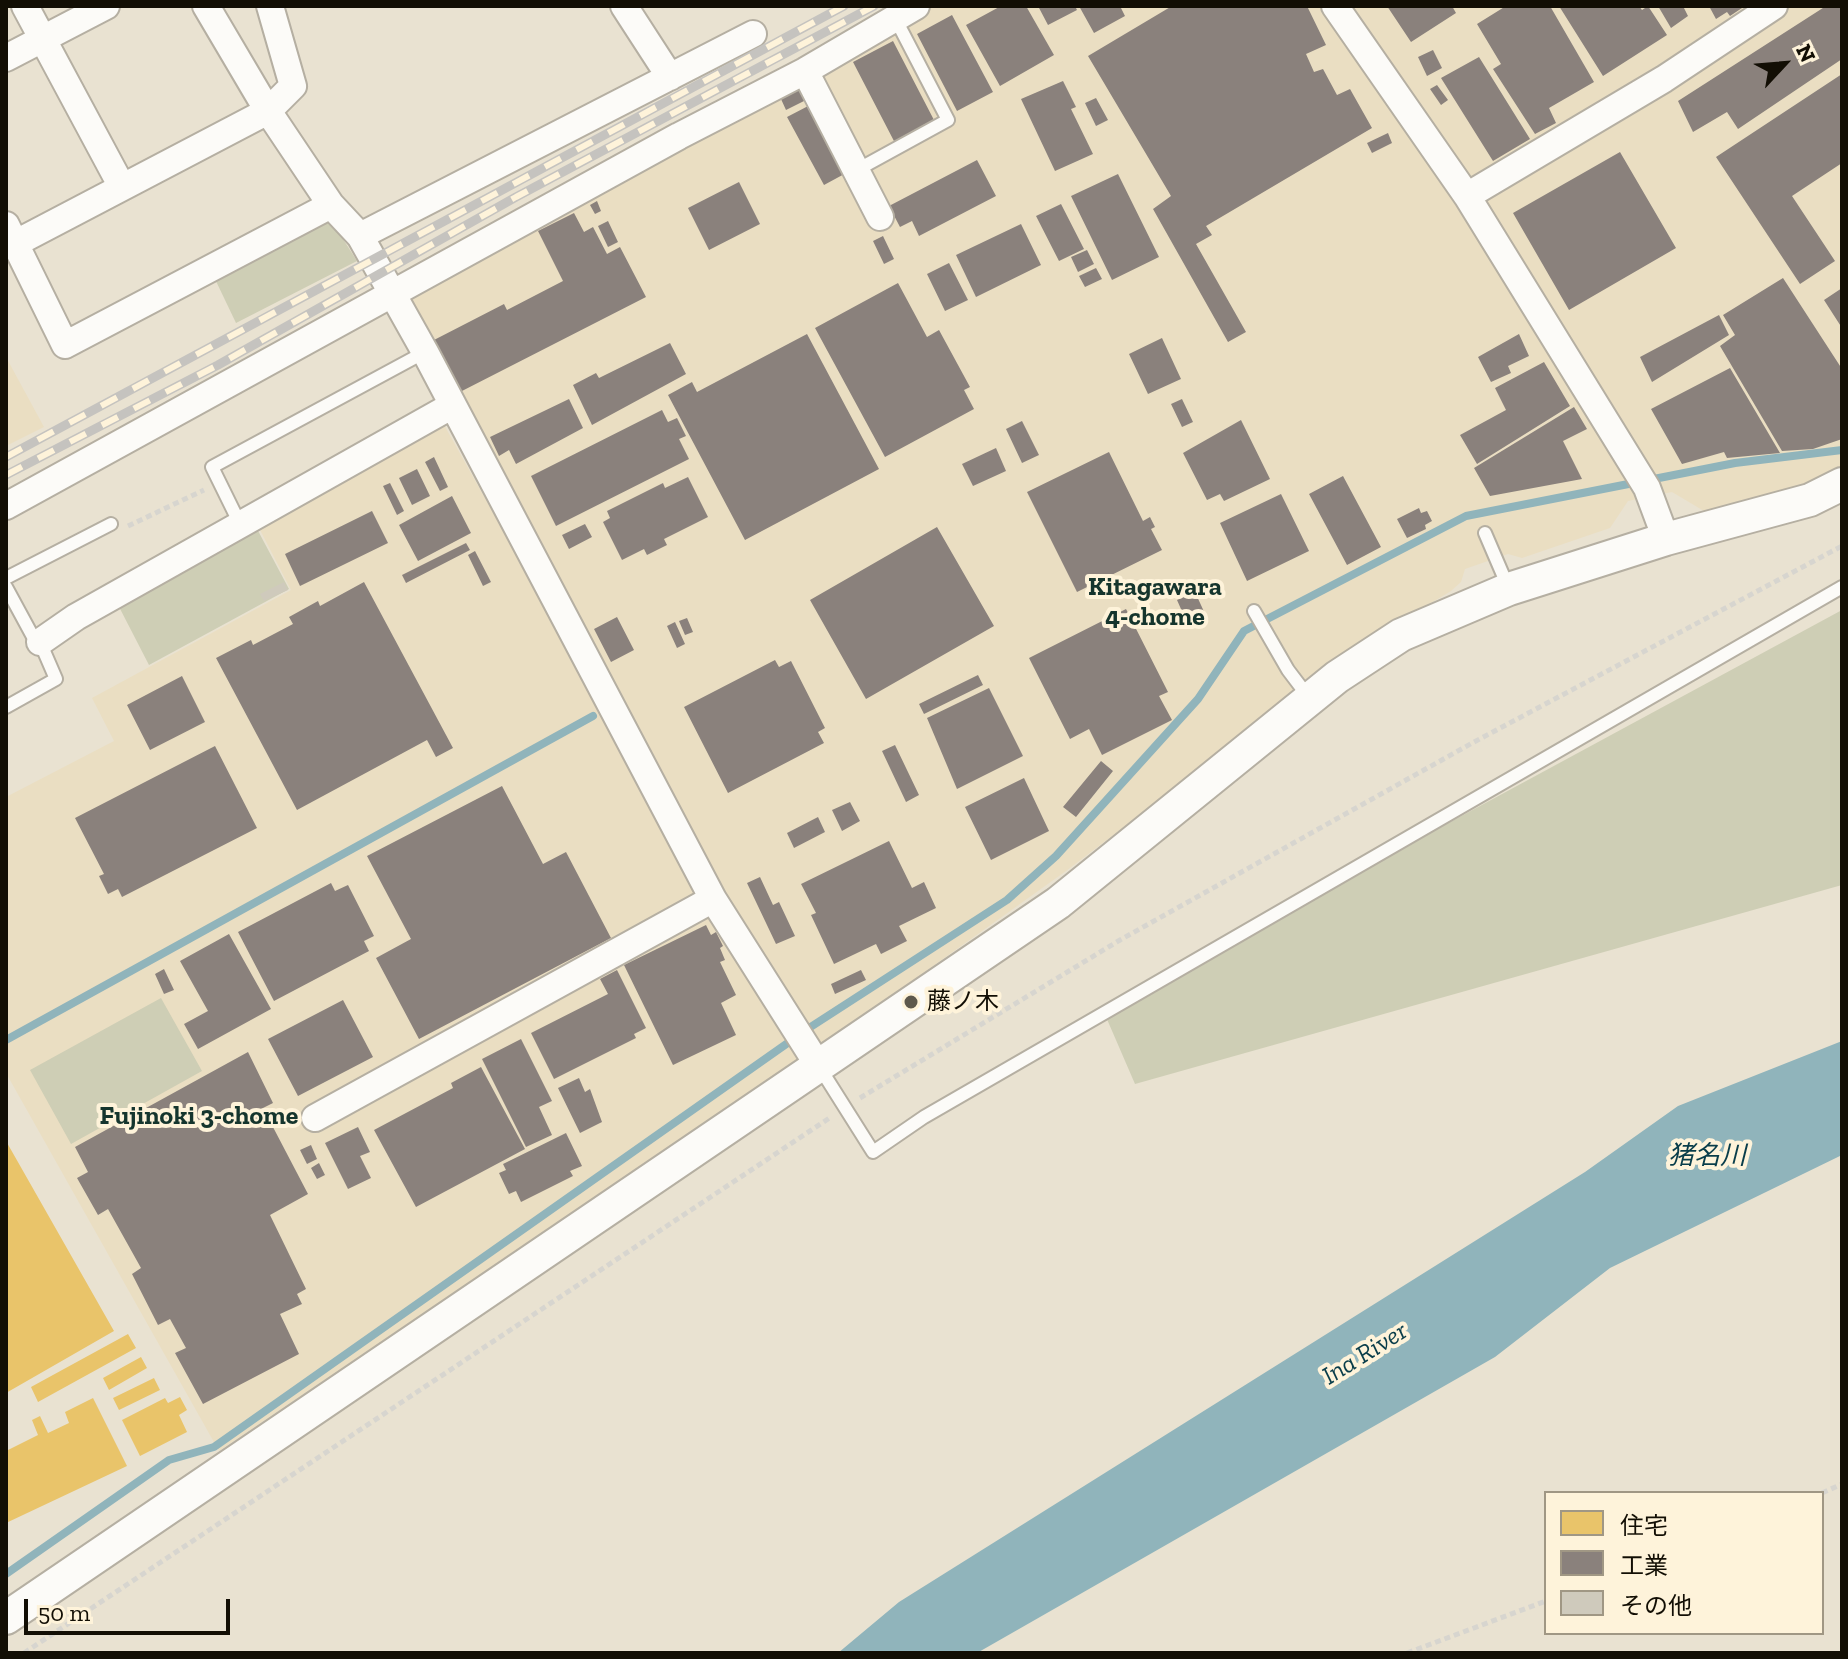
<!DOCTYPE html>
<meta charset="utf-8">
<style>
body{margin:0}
#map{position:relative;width:1848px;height:1659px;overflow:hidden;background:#e9e2d1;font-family:"Zilla Slab","Noto Sans JP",serif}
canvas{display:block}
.frame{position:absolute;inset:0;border:8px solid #120e04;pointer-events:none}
.legend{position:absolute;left:1544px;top:1491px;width:280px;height:144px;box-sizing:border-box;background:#fef3da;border:2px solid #a09784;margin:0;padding:10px 14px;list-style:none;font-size:24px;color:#120e04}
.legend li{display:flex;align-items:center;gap:16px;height:40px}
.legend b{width:40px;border:2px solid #a09784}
.north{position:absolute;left:1744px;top:24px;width:80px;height:80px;-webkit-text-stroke:6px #fef3da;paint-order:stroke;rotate:64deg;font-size:22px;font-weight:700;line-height:32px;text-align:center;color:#120e04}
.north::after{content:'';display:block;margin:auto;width:28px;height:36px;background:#120e04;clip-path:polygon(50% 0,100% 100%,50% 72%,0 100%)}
.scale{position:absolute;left:24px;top:1599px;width:206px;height:36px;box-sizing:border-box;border:4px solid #120e04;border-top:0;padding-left:10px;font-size:24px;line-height:28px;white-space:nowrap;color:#120e04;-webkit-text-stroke:6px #fef3da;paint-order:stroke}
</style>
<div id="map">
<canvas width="1848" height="1659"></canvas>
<div class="frame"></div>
<ul class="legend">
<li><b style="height:22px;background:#e9c46a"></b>住宅</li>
<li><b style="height:22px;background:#8a817c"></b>工業</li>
<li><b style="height:22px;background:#cfcabc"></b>その他</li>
</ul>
<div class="north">N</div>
<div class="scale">50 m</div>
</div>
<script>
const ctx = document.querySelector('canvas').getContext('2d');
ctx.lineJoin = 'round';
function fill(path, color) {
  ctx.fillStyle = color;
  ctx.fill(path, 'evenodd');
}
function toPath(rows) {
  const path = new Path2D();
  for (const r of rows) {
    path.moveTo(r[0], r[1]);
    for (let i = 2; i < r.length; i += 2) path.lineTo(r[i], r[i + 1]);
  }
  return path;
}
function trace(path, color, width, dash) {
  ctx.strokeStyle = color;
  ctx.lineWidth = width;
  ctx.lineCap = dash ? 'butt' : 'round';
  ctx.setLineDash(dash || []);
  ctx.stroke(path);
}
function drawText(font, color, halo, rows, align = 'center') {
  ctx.font = font + ' "Zilla Slab","Noto Sans JP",serif';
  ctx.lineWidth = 8;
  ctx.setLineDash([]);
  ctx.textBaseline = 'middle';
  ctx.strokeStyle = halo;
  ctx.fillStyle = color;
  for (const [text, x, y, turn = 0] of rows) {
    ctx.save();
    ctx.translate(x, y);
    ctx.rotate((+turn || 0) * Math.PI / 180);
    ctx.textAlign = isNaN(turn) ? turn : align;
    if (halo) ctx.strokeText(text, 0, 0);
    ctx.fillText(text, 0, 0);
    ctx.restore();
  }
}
fill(toPath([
 [927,6,1842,6,1842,473,1787,495,1704,511,1672,492,1628,501,1610,528,1522,558,1508,554,1465,569,1461,582,1451,591,1371,639,1066,871,817,1049,742,928,406,302,410,292],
 [6,357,44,427,6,446],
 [443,423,730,937,804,1057,219,1451,6,1073,6,797,114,741,92,698,291,590,258,526]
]), '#eadec2');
fill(toPath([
 [329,217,357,261,236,323,214,277],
 [256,527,289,589,149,665,116,601],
 [1842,610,1842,885,1135,1084,1103,1010],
 [161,998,202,1071,71,1144,30,1070]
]), '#ceceb5');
fill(toPath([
 [1842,1041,1842,1155,1610,1268,1495,1357,977,1653,838,1653,899,1602,1585,1172,1678,1106]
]), '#90b4bb');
fill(toPath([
 [6,1141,114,1331,6,1393],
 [128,1334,136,1348,38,1402,31,1387],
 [141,1357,147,1368,109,1390,103,1378],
 [154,1378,160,1390,119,1410,113,1398],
 [180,1397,187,1410,179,1415,187,1432,140,1456,122,1420,165,1398,168,1403],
 [93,1398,127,1466,6,1523,6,1451,38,1435,32,1420,40,1416,48,1433,69,1423,65,1412]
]), '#e9c46a');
fill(toPath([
 [1001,6,1026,6,1054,55,1000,86,966,25],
 [1038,6,1075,6,1077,10,1048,25],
 [1079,6,1120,6,1125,16,1094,33],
 [1172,6,1307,6,1326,45,1306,54,1314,72,1323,69,1337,95,1350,89,1372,128,1206,226,1212,235,1196,244,1246,332,1228,342,1153,209,1171,196,1088,56],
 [1387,6,1452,6,1456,13,1411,42],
 [1506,6,1550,6,1594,82,1549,108,1556,123,1535,134,1493,69,1501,64,1477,24],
 [1559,6,1639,6,1642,10,1648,6,1667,35,1603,76],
 [1658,6,1683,6,1688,16,1671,28],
 [1709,6,1745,6,1730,16,1727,12,1716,19],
 [1826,6,1842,6,1842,59,1738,129,1727,112,1693,132,1678,101],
 [952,15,993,92,957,111,917,34],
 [893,41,935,122,895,143,853,62],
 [1433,50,1442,68,1427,76,1418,57],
 [1479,57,1530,139,1493,161,1441,78],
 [1842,74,1842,163,1792,196,1835,261,1800,284,1716,157],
 [1063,81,1076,107,1071,109,1093,154,1055,171,1021,99],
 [1437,85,1448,100,1441,105,1430,89],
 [805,87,810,98,786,110,781,99],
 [1096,98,1108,120,1096,126,1085,103],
 [812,104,848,172,824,185,787,117],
 [1388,133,1392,143,1372,153,1367,143],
 [1620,152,1676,248,1569,310,1513,213],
 [977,160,996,196,919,236,912,221,900,227,889,206],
 [1118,174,1159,257,1112,280,1071,196],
 [739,182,760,224,709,250,688,208],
 [597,201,601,211,595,214,590,205],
 [1061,204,1084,249,1059,261,1036,216],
 [574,213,584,232,593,227,607,254,620,247,646,297,460,392,434,340,504,304,507,310,563,281,538,231],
 [608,221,618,242,608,247,598,226],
 [1021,224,1041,265,976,297,956,255],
 [883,236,894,259,884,264,873,241],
 [1087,250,1094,264,1078,272,1071,257],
 [949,263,968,300,945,311,927,274],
 [1096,268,1102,279,1085,287,1079,276],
 [1783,278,1842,369,1842,439,1813,449,1782,451,1720,346,1735,335,1723,315],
 [898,283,927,337,939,330,970,387,964,390,974,409,885,457,815,328],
 [1842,288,1842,328,1824,300],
 [1719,315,1729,335,1652,382,1640,357],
 [807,334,879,469,745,540,668,395,692,382,697,392],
 [1519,334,1529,356,1508,366,1511,373,1491,382,1478,357],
 [1162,338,1181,379,1148,394,1129,354],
 [670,343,686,374,592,425,573,385,596,373,599,378],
 [1544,362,1570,406,1477,464,1460,435,1506,410,1495,388],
 [1730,368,1780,453,1727,458,1724,452,1682,464,1651,409],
 [569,399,583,428,516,464,509,450,499,456,490,437],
 [1182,399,1193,422,1182,427,1171,404],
 [1574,407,1587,429,1563,441,1582,479,1490,496,1474,468],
 [662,410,668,422,677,418,686,436,679,439,689,459,556,526,531,476],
 [1241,420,1270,479,1224,501,1220,494,1207,500,1183,453],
 [1022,421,1039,455,1022,463,1006,429],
 [996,448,1006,471,973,486,962,464],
 [1109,452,1143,521,1150,517,1155,527,1151,529,1162,550,1077,592,1027,492],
 [434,457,448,487,440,491,425,462],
 [417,469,430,496,412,505,399,478],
 [1343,476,1381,547,1347,565,1309,494],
 [688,477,708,517,664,539,667,545,647,555,644,549,622,560,603,522,610,518,607,511,663,483,665,488],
 [390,483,404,511,397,515,383,486],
 [1281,494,1309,551,1247,581,1220,523],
 [452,496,471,533,418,561,399,525],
 [1419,508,1421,513,1427,511,1432,521,1425,525,1426,529,1407,538,1397,519],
 [372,511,388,543,300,586,285,554],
 [585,524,592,537,569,549,562,535],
 [937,527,994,626,866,699,810,600],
 [466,543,470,550,406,583,402,575],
 [475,551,491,582,483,586,468,555],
 [364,582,453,748,436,757,427,740,297,810,216,658,251,640,253,645,293,624,289,617,318,601,320,606],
 [1195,592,1206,616,1188,625,1177,600],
 [1126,609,1168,692,1159,696,1172,720,1102,755,1089,729,1070,739,1029,658],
 [617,617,634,650,611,662,594,629],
 [687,618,693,632,685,635,679,621],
 [675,622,685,644,677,648,667,626],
 [775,660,779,667,791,661,825,728,818,732,824,743,728,793,684,707],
 [978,675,983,685,924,714,919,704],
 [182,676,205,722,150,750,127,705],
 [989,688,1023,756,957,789,927,718],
 [895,745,919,795,906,802,882,751],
 [215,746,257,828,122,897,118,889,108,894,99,876,104,874,75,818],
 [1101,761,1113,771,1076,817,1063,807],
 [1024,778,1049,831,991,860,965,807],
 [502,786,543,864,566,852,611,938,419,1039,376,958,411,939,367,856],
 [850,802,860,821,842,831,832,810],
 [818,817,825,832,794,848,787,833],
 [889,841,912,888,924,882,936,908,899,926,907,941,881,954,876,944,834,964,811,915,816,913,801,884],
 [760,877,773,905,779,902,795,936,776,944,747,883],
 [331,883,335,891,348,885,374,936,364,941,369,951,274,1001,238,932],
 [706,925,711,935,716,932,723,946,720,948,725,960,720,962,736,995,721,1003,736,1035,673,1065,624,965],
 [229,934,271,1009,198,1049,184,1024,208,1011,180,961],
 [164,969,174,990,164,994,155,974],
 [617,970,646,1028,634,1034,636,1038,554,1079,531,1033,608,994,600,979],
 [861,970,866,980,835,994,831,984],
 [343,1000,373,1057,298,1096,268,1039],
 [521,1039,552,1101,539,1107,552,1135,526,1147,482,1059],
 [248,1052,273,1103,263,1108,308,1194,270,1215,306,1289,297,1294,302,1304,280,1314,299,1354,203,1404,175,1353,186,1348,170,1319,158,1325,132,1274,141,1268,108,1209,98,1215,77,1178,88,1172,75,1147],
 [481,1067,525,1149,416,1207,374,1130,453,1088,451,1083],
 [579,1078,585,1092,590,1089,602,1122,580,1133,558,1088],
 [358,1127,370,1152,360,1156,371,1178,348,1189,325,1143],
 [566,1133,582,1166,570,1171,573,1176,521,1202,516,1191,509,1194,499,1173,506,1170,503,1164],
 [311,1145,317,1159,307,1164,300,1150],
 [319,1163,325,1175,317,1179,311,1168]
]), '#8a817c');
trace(toPath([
 [6,1040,593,716],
 [6,1574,169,1460,214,1447,809,1028,1007,900,1056,856,1198,699,1244,631,1466,516,1735,463,1842,450]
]), '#90b4bb', 8);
fill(toPath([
 [284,582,288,590,264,601,260,594]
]), '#cfcabc');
const service = toPath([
 [855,171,948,120,895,18],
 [241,526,212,467,425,352],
 [1485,533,1509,589],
 [6,578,111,524],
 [6,587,32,635,40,642,56,679,6,707],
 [1254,611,1288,670,1310,699],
 [820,1068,873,1152,924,1117,1842,587]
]);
const minor = toPath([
 [25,6,122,187],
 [206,6,268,111,331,205,360,236,425,352,713,899,818,1065],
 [624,6,670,77],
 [1335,6,1467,196,1647,488,1666,539],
 [6,58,106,6],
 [805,71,880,217],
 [1467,196,1664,79,1774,6],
 [6,225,65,345,331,205],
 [360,236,753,34],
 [16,243,268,111,293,86,270,6],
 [6,506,679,136,805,71,916,6],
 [40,642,76,617,453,405],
 [315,1118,713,899]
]);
const tertiary = toPath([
 [6,1618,1058,903,1337,677,1401,635,1509,589,1666,539,1810,500,1842,484]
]);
trace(service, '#b5afa2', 16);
trace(minor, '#b5afa2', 30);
trace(tertiary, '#b5afa2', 36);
trace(toPath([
 [128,526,204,490],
 [860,1098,1120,940,1474,742,1842,546],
 [1822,1493,1842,1484],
 [24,1653,831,1117],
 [1407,1653,1546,1601]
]), '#d7d5cf', 5, [6, 4]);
trace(service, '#fcfbf8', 12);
trace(minor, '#fcfbf8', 26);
trace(tertiary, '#fcfbf8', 32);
const rail = toPath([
 [6,457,844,6],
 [6,475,218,365,516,197,874,6]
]);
trace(rail, '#c5c3bf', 9);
trace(rail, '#fef3da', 6, [18]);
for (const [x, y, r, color] of [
 [911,1002,8,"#5d584c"]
]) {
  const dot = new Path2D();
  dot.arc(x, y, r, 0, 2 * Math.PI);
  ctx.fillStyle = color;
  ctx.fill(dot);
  trace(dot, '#fef3da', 3);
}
drawText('24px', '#120e04', '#fef3da', [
 ["藤ノ木",927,1002]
], 'left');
drawText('bold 26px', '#15352d', '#fef3da', [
 ["Kitagawara",1155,588],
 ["4-chome",1155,618],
 ["Fujinoki 3-chome",199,1117]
]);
drawText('italic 26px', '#093d4a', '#fef3da', [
 ["猪名川",1707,1157],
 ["Ina River",1365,1354,-32]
]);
</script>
